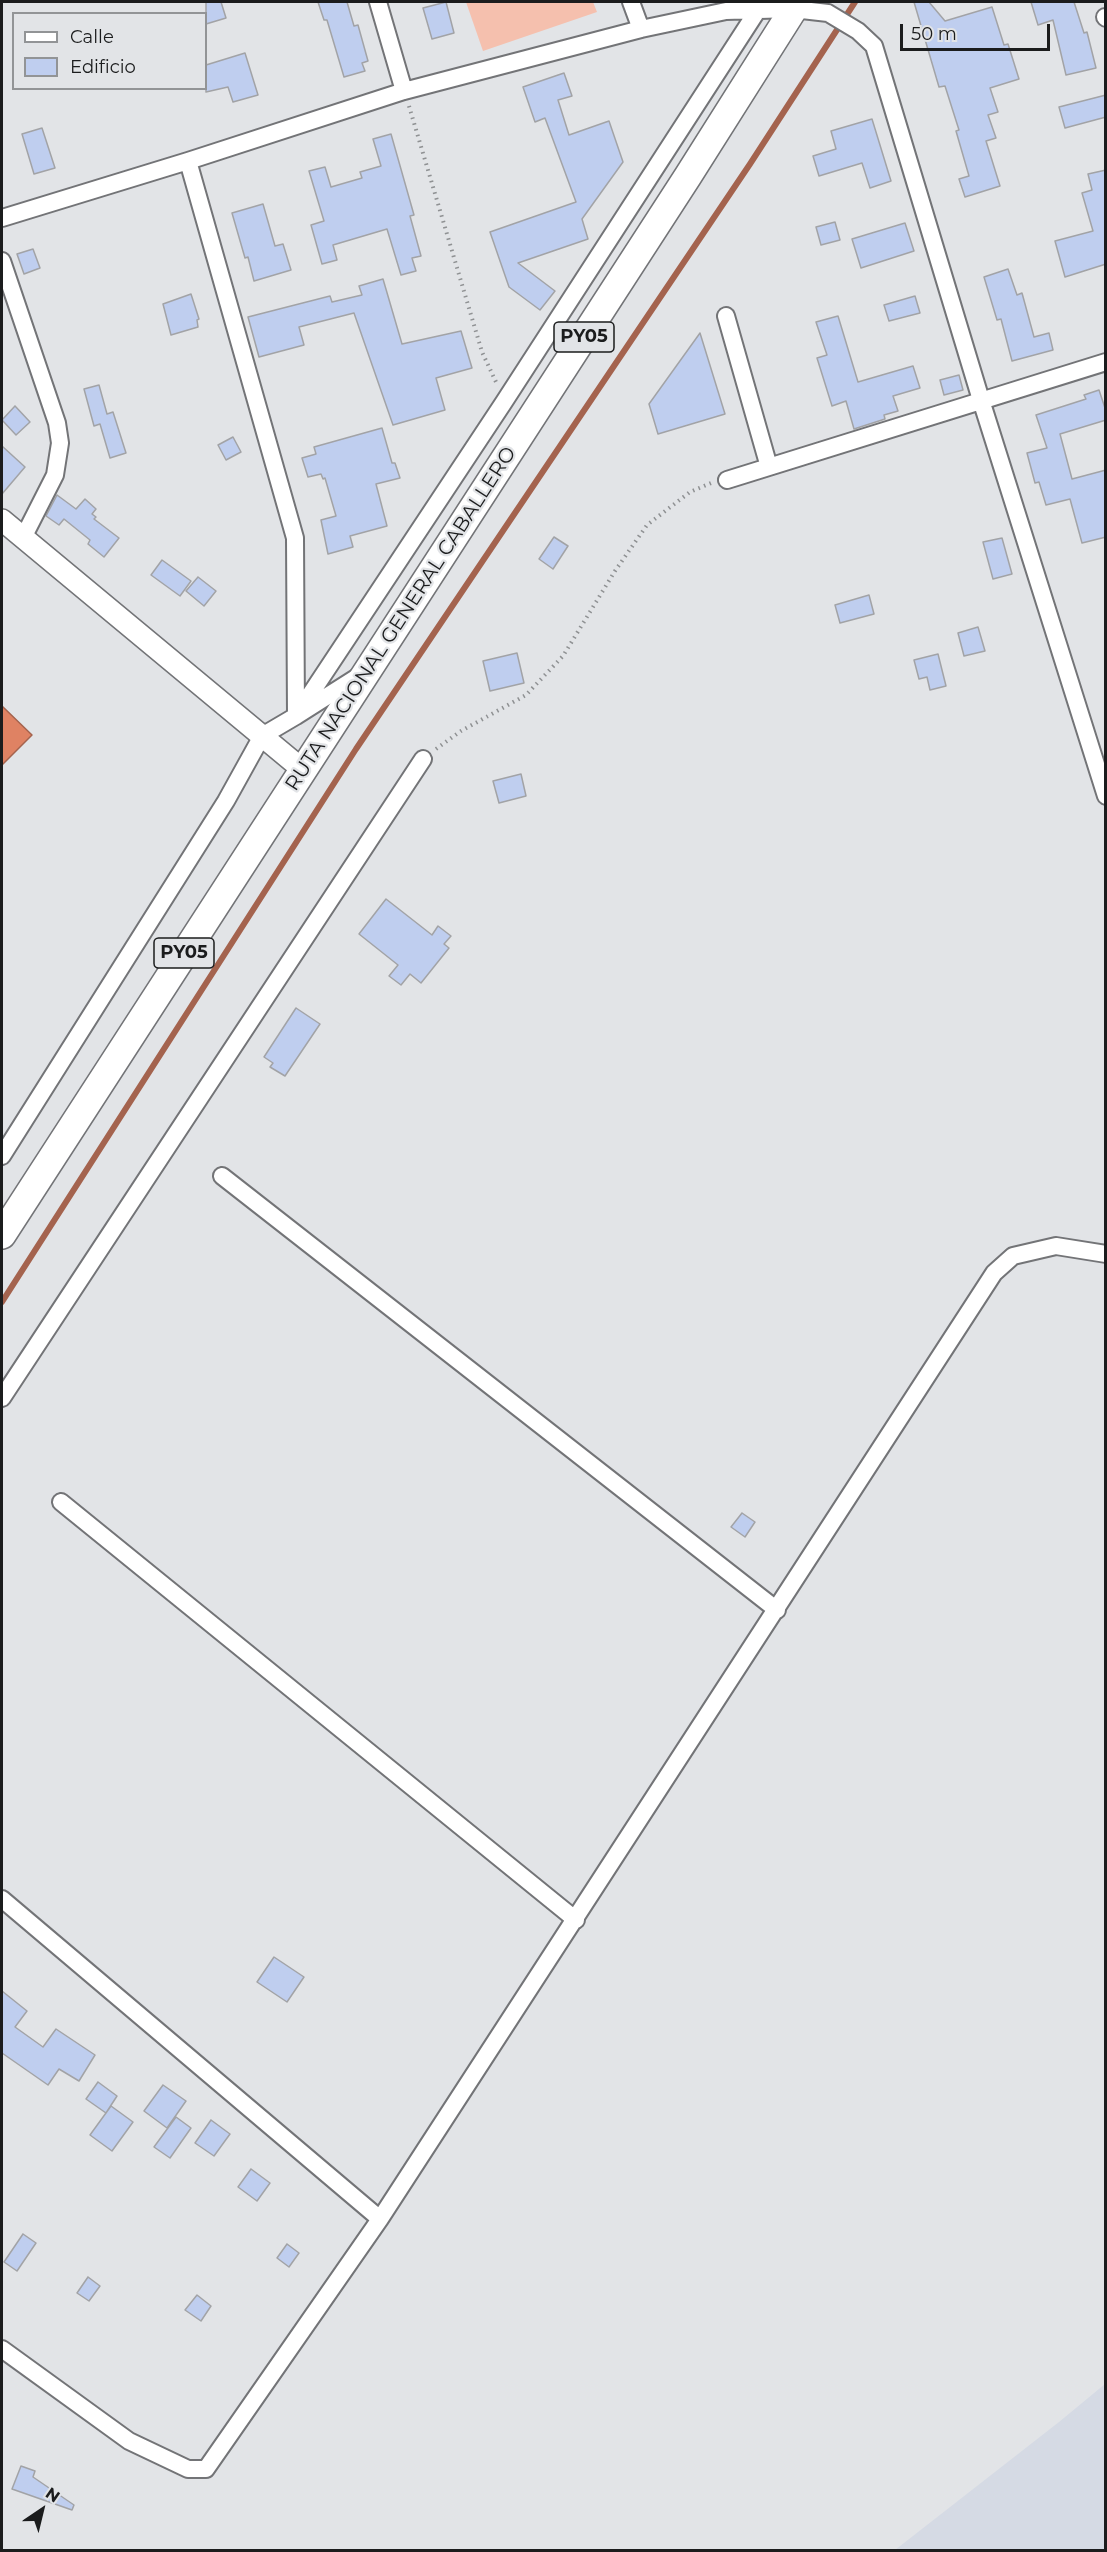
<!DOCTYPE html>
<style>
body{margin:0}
#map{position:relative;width:1107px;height:2552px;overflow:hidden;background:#e2e4e7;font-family:Montserrat,sans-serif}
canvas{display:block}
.frame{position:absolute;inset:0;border:3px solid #1b1c1d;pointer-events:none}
.legend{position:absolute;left:12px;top:12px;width:195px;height:78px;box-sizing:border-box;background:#e2e4e7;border:2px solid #929496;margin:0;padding:8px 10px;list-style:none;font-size:18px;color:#1b1c1d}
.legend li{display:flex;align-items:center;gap:12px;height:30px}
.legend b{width:30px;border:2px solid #929496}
.north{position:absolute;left:12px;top:2480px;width:60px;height:60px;-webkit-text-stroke:4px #e2e4e7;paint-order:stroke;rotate:35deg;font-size:16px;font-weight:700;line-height:24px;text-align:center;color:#1b1c1d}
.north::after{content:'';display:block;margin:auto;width:21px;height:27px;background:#1b1c1d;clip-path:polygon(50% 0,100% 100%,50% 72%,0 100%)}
.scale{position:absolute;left:900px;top:24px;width:150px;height:27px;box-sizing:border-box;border:3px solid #1b1c1d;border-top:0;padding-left:8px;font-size:18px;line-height:21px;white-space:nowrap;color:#1b1c1d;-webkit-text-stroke:4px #e2e4e7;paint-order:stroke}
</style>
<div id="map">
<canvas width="1107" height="2552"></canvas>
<div class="frame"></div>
<ul class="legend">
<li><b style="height:8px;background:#fff"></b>Calle</li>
<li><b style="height:16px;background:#bfceef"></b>Edificio</li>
</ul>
<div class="north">N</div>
<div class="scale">50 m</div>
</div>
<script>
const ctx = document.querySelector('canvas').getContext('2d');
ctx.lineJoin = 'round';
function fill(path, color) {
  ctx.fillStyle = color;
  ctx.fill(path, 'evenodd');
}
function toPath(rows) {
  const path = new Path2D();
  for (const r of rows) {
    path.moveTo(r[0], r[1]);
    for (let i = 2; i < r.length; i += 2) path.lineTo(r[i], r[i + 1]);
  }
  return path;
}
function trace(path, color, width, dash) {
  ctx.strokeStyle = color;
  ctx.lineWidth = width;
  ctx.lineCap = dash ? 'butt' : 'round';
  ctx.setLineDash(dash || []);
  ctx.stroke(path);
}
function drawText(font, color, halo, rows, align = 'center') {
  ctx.font = font + ' Montserrat,sans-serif';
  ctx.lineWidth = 4.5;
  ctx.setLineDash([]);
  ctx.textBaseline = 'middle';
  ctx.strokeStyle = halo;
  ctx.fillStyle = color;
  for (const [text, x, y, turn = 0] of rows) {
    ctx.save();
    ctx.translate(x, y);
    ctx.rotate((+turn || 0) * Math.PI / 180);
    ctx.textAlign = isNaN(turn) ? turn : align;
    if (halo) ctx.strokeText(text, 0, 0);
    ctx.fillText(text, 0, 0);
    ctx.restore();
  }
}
fill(toPath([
 [1105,2384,1105,2550,895,2550,1059,2422]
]), '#d5dae4');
fill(toPath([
 [466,2,593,2,597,12,483,51]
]), '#f5c0ae');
const water = toPath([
 [2,706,32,735,2,765,2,706]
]);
fill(water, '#df8263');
trace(water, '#a4634e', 1.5);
trace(toPath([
 [2,1302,356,749,750,164,855,2]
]), '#a4634e', 6);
const building = toPath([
 [206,2,221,2,226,18,206,24,206,2],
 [318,2,347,2,354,26,358,25,368,61,362,63,365,71,344,77,327,20,324,20,318,2],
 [446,2,454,33,432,39,423,8,446,2],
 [914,2,929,2,945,21,992,7,1004,45,1008,44,1019,79,990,88,998,112,988,115,996,138,986,141,1000,186,965,197,959,179,969,176,956,131,959,130,945,86,939,87,914,2],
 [1031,2,1074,2,1084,33,1087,32,1096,68,1066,75,1053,20,1038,25,1031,2],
 [245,53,258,95,233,102,228,87,206,92,206,65,245,53],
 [564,73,572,96,558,100,569,135,609,121,623,162,582,219,588,239,518,263,555,291,540,310,509,287,490,232,576,202,545,118,535,122,523,87,564,73],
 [1106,95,1106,117,1065,128,1059,107,1106,95],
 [872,119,891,181,870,188,862,163,819,176,813,156,836,149,831,131,872,119],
 [42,128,55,168,34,174,22,134,42,128],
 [391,134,414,215,410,216,421,256,412,258,416,271,401,275,387,229,333,245,337,260,322,264,311,225,324,221,309,171,325,167,331,187,362,178,360,172,381,166,373,139,391,134],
 [1106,170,1106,264,1065,277,1055,241,1093,231,1082,193,1092,190,1088,174,1106,170],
 [263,204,275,246,283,244,291,270,254,281,248,257,245,258,232,213,263,204],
 [835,222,840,240,821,245,816,227,835,222],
 [905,223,914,251,861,268,852,239,905,223],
 [33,249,40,268,24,274,17,254,33,249],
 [1008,269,1017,295,1022,293,1034,337,1049,333,1053,350,1012,361,1001,319,997,320,984,277,1008,269],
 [383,279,402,344,461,331,472,368,436,378,445,410,393,425,354,313,299,327,304,345,259,357,248,317,330,296,332,302,362,295,359,286,383,279],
 [191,294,199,319,197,320,198,327,171,335,163,304,191,294],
 [915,296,920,313,889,321,884,305,915,296],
 [838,316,858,382,913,366,920,388,893,396,898,411,884,415,885,419,854,429,846,401,832,406,817,358,827,355,816,322,838,316],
 [700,333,725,414,658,434,649,404,700,333],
 [959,375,963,390,944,395,940,380,959,375],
 [99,385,107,414,113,412,126,453,110,458,100,424,94,426,84,389,99,385],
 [1099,390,1106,411,1106,420,1060,434,1072,479,1106,470,1106,537,1082,543,1070,499,1046,505,1039,482,1035,483,1027,453,1047,448,1036,415,1086,399,1084,395,1099,390],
 [15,406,30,422,16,435,2,420,15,406],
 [382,428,392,463,395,463,400,478,376,484,387,526,350,536,353,547,328,554,321,520,336,516,325,478,323,479,321,474,308,477,302,458,316,454,314,447,382,428],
 [233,437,241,452,226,460,218,445,233,437],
 [2,446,25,467,2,494,2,446],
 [57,495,76,509,85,499,96,509,92,514,96,517,94,519,119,538,104,557,88,544,90,540,64,519,59,525,46,516,57,495],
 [554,537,568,546,553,569,539,559,554,537],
 [1002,538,1012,574,993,579,983,542,1002,538],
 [162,560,191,581,180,596,151,575,162,560],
 [198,577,216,591,204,606,186,591,198,577],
 [869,595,874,614,840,623,835,605,869,595],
 [978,627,985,651,964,656,958,633,978,627],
 [517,653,524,683,490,691,483,661,517,653],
 [938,654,946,686,930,690,927,677,919,679,914,660,938,654],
 [521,774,526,796,499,803,493,781,521,774],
 [386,899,432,935,438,926,451,936,444,944,449,948,421,983,410,974,401,985,389,976,398,965,359,934,386,899],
 [296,1008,320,1024,285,1076,270,1067,273,1063,264,1057,296,1008],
 [742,1513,755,1522,745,1537,731,1527,742,1513],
 [274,1957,304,1977,287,2002,257,1982,274,1957],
 [2,1991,27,2011,15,2027,43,2047,56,2029,95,2055,79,2081,59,2069,48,2085,2,2053,2,1991],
 [98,2082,117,2096,106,2113,86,2099,98,2082],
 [163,2085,186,2101,167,2128,144,2111,163,2085],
 [111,2106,133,2122,112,2151,90,2135,111,2106],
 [176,2117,191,2128,170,2158,154,2147,176,2117],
 [211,2120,230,2134,214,2156,195,2143,211,2120],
 [251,2169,270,2183,257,2201,238,2187,251,2169],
 [23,2234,36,2243,17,2271,4,2262,23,2234],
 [287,2244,299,2253,289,2267,277,2258,287,2244],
 [88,2277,100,2286,89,2301,77,2293,88,2277],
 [197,2295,211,2306,201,2321,185,2310,197,2295],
 [21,2466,35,2471,33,2477,74,2505,72,2510,12,2489,21,2466]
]);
fill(building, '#bfceef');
trace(building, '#a2a3a6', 1.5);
const minor = toPath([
 [378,2,404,91],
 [631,2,641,29],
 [1105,17,1106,18],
 [188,161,295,538,296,716,359,676],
 [2,218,188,161,404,91,641,29,726,11,793,9,828,13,858,31,874,46,981,400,1106,796],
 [2,261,57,423,60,443,55,475,23,538],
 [726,316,769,467],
 [727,480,1106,362],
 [2,1156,226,801,262,736,296,716,504,402,763,2],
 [222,1176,777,1610],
 [2,1398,423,759],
 [61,1502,576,1920],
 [2,1899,380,2219],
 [2,2349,129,2441,188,2469,206,2469,380,2219,994,1273,1013,1256,1056,1246,1106,1254]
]);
const tertiary = toPath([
 [2,520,303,770]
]);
const trunk = toPath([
 [2,1235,688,176,798,2]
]);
trace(minor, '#737477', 20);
trace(tertiary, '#737477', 24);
trace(trunk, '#737477', 30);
trace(toPath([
 [409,106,482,352,496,382],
 [436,749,461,731,526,695,563,656,615,571,647,525,690,492,711,483]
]), '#8f9193', 4, [1.5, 4.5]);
trace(minor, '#fff', 16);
trace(tertiary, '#fff', 21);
trace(trunk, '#fff', 27);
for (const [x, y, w] of [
 [584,337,60],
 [184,953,60]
]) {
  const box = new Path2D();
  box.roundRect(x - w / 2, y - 15, w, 30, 4.5);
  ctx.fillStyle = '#e2e4e7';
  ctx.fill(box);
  trace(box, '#1b1c1d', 1.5);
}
drawText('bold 18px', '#1b1c1d', null, [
 ["PY05",584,337],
 ["PY05",184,953]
]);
drawText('20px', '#1b1c1d', '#e2e4e7', [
 ["RUTA NACIONAL GENERAL CABALLERO",401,619,-57]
]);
</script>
